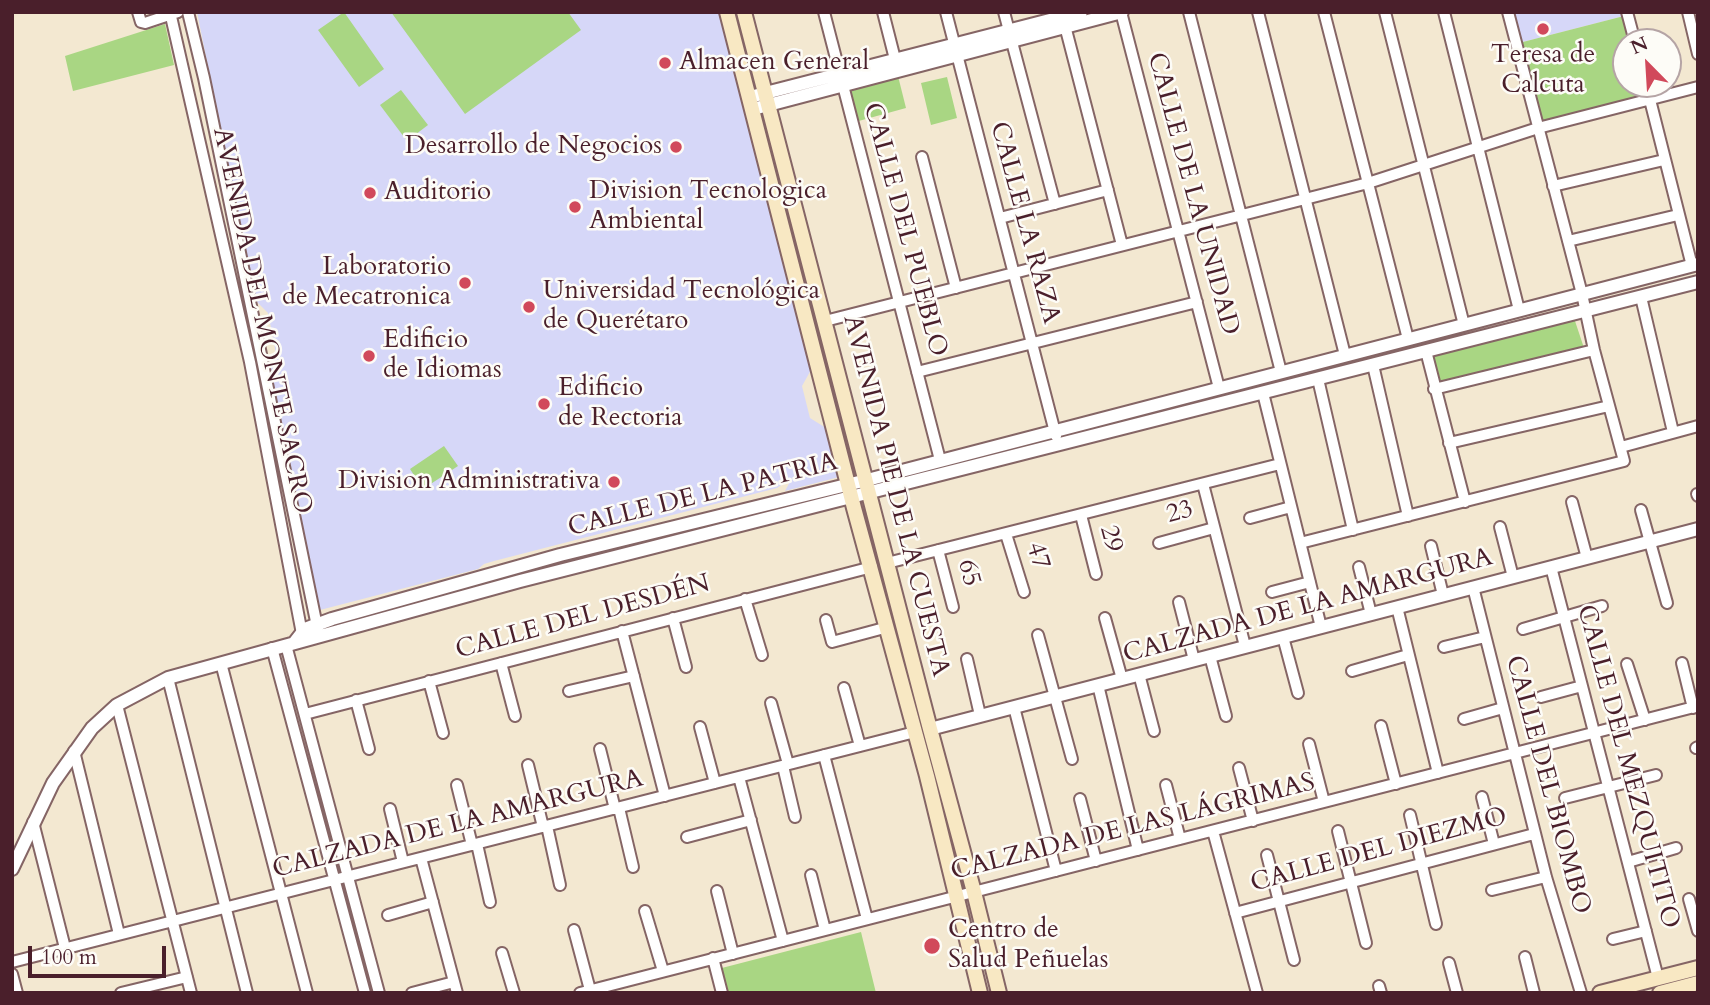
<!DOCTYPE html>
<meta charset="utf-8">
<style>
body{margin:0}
#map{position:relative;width:1710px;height:1005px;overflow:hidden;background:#f3e8d1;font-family:Cardo,serif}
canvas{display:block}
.frame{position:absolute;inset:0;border:14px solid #4a1f2b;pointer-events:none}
.north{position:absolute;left:1612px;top:28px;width:70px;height:70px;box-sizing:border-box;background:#fdfcf7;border:2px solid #b5a4a5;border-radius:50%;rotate:336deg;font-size:19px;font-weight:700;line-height:28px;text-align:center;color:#4a1f2b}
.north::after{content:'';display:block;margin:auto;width:24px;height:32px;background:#d1495b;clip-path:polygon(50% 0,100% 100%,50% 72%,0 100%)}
.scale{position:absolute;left:28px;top:946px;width:138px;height:32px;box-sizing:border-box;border:4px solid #4a1f2b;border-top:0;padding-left:9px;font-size:21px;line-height:24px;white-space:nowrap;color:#4a1f2b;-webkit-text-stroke:5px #fdfcf7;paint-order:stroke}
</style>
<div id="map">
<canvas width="1710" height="1005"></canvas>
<div class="frame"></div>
<div class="north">N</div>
<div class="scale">100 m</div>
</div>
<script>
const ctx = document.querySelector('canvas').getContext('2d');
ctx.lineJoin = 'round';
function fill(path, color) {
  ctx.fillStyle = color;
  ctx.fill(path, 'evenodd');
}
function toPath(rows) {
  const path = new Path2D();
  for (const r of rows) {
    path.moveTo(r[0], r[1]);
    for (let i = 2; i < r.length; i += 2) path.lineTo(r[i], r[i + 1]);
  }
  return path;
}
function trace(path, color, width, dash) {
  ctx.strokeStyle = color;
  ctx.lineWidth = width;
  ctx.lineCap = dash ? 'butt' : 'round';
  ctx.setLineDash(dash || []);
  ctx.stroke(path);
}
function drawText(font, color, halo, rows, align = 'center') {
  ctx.font = font + ' Cardo,serif';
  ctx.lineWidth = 5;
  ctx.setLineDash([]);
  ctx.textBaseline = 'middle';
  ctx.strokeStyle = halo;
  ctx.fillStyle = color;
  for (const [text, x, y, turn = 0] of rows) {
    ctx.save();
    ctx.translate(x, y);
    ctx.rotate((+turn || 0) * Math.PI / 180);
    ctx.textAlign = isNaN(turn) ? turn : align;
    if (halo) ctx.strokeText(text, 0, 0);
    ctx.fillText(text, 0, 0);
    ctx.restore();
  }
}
fill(toPath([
 [197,12,719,12,811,370,802,386,810,418,826,428,839,477,785,491,792,478,777,488,494,561,484,564,478,569,320,610,270,369,276,354,271,328,268,313,256,301,210,85,210,77],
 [1510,12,1623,12,1624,16,1519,43]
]), '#d6d7f8');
fill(toPath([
 [344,12,384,69,359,87,318,30],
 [391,12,568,12,581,30,465,114],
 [1624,16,1630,42,1626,42,1626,84,1641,84,1644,97,1541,122,1519,43],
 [165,24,174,65,73,91,65,56],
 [898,76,906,108,855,122,847,90],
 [947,77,957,118,931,125,921,83],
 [401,90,428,125,407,141,380,105],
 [1574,318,1584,348,1435,388,1430,355],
 [444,446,458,466,423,489,410,469],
 [861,932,876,993,724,993,718,969]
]), '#a9d683');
const minor = toPath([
 [138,12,141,22,145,23,178,12],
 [170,12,250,362,303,639],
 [188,12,204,78,318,631],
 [824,12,940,460],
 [883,12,897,67],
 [946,12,1056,436],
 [1004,12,1055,204],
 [1121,12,1219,388],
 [1189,12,1281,372],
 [1258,12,1345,355],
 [1324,12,1408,339],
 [1385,12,1464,325],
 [1444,12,1519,310],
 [1627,12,1635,42],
 [1688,12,1698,54],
 [1064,22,1122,245],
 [1646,84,1692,266],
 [922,157,956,288],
 [1553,186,1664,160],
 [1000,218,1108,190],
 [1568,241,1678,215],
 [1641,297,1673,432],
 [825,321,1368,183,1538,128,1698,87],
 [1426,351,1465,502],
 [1373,365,1408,516],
 [917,372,1197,302],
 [1318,379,1353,530],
 [1434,389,1594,350],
 [1263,393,1321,627],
 [1449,443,1609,406],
 [1621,447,1698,426],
 [1203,484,1245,646],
 [1697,494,1698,496],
 [1572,502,1587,558],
 [1641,510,1667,603],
 [1081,515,1096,574],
 [1250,518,1291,507],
 [1500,527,1513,577],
 [1006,534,1024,592],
 [1159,543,1214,528],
 [1300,543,1624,461,1594,350,1582,294,1508,12],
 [1431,546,1443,595],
 [938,550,953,607],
 [887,563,1280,464],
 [1359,567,1371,614],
 [1551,567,1658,978],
 [1473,587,1546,877,1581,993],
 [1272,592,1310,582],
 [745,599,762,655],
 [1179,602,1194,660],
 [1397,607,1438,773],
 [673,618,686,667],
 [1105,618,1122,679],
 [826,620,832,642,888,627],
 [1523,629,1602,606],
 [622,631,665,796],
 [1038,635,1072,759],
 [1283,637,1298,693],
 [286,645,379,993],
 [1444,647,1485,637],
 [272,648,365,993],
 [1210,656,1226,716],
 [967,659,980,715],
 [221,663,307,993],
 [501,663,515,716],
 [1682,663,1693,708],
 [1627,664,1645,720],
 [1352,671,1408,655],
 [1139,674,1154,731],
 [168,678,247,993],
 [429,681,443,733],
 [1098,685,1138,850],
 [844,688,860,746],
 [569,691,634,676],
 [1541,697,1582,686],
 [356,700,369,749],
 [771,703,788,764],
 [117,705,191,993],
 [1014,707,1056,871],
 [305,714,872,567],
 [1464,719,1503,708],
 [1381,726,1396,784],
 [700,727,715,783],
 [1309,744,1324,802],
 [1696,748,1698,747],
 [600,749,615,809],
 [74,751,119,934],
 [824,755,867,919],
 [528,765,543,827],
 [783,766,795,817],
 [1239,768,1253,821],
 [739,777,783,941],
 [457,785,472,845],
 [1166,785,1180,839],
 [1482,797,1494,844],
 [1565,798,1656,775],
 [1080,799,1096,861],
 [619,808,633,867],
 [390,809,403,862],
 [1410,815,1436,924],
 [33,822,65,948],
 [547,826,560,885],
 [1213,831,1257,993],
 [1338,831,1366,943],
 [687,837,751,820],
 [477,844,490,902],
 [1267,855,1294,960],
 [421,858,457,993],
 [1628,862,1676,848],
 [811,875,825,930],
 [1492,890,1546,877],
 [717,891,733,954],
 [1689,899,1698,931],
 [645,911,663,971],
 [1235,913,1534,834],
 [388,915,433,902],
 [574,930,590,990],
 [1613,939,1646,931],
 [502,953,514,993],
 [1525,957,1534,993],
 [713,958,722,993],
 [12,962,915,732],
 [1449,963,1457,993],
 [12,974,17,993],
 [1379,986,1381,993],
 [121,993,187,977],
 [412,993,454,982],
 [580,993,1698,706]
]);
const tertiary = toPath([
 [750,97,1081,12],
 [753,109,1122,12],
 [294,643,305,629,332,619,560,555,871,479,1698,264],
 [930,729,1698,529],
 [12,869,53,783,92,728,117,705,168,678,520,581,1698,282]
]);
const secondary = toPath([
 [727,12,854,508,927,776,980,993],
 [744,12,930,729,974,892,999,993],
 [1600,993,1698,968],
 [1660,993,1698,983]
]);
trace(minor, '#856565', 14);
trace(tertiary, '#856565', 16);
trace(secondary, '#856565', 18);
trace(minor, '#fff', 10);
trace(tertiary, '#fff', 12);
trace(secondary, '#f8e8c3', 14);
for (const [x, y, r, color] of [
 [1543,29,7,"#d1495b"],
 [665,63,7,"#d1495b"],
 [676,147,7,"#d1495b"],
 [370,193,7,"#d1495b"],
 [575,207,7,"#d1495b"],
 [465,283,7,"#d1495b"],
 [529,307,7,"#d1495b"],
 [369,356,7,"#d1495b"],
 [544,404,7,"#d1495b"],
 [614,482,7,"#d1495b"],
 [932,946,9,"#d1495b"]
]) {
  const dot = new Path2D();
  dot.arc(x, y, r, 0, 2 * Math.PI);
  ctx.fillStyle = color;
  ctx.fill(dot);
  trace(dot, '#fdfcf7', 2.5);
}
drawText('26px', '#4a1f2b', '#fdfcf7', [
 ["Teresa de",1543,56,"center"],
 ["Calcuta",1543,86,"center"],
 ["Almacen General",679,63],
 ["Desarrollo de Negocios",662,147,"right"],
 ["Division Tecnologica",589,192],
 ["Ambiental",589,222],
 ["Auditorio",384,193],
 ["Laboratorio",451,268,"right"],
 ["de Mecatronica",451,298,"right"],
 ["Universidad Tecnológica",543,292],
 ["de Querétaro",543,322],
 ["Edificio",383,341],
 ["de Idiomas",383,371],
 ["Edificio",558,389],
 ["de Rectoria",558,419],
 ["Division Administrativa",600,482,"right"],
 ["Centro de",948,931],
 ["Salud Peñuelas",948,961]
], 'left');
drawText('26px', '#4a1f2b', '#fdfcf7', [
 ["CALLE DE LA UNIDAD",1192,194,75],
 ["CALLE LA RAZA",1024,223,75],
 ["CALLE DEL PUEBLO",904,230,75],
 ["AVENIDA DEL MONTE SACRO",261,321,78],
 ["CALLE DE LA PATRIA",703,496,-14],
 ["AVENIDA PIE DE LA CUESTA",895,496,76],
 ["23",1180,513,-15],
 ["29",1110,539,75],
 ["47",1037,556,73],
 ["65",968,573,76],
 ["CALZADA DE LA AMARGURA",1308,607,-15],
 ["CALLE DEL DESDÉN",583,618,-15],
 ["CALLE DEL MEZQUITITO",1627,767,75],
 ["CALLE DEL BIOMBO",1547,785,75],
 ["CALZADA DE LA AMARGURA",458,825,-14],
 ["CALZADA DE LAS LÁGRIMAS",1133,828,-14],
 ["CALLE DEL DIEZMO",1379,851,-15]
]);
</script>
